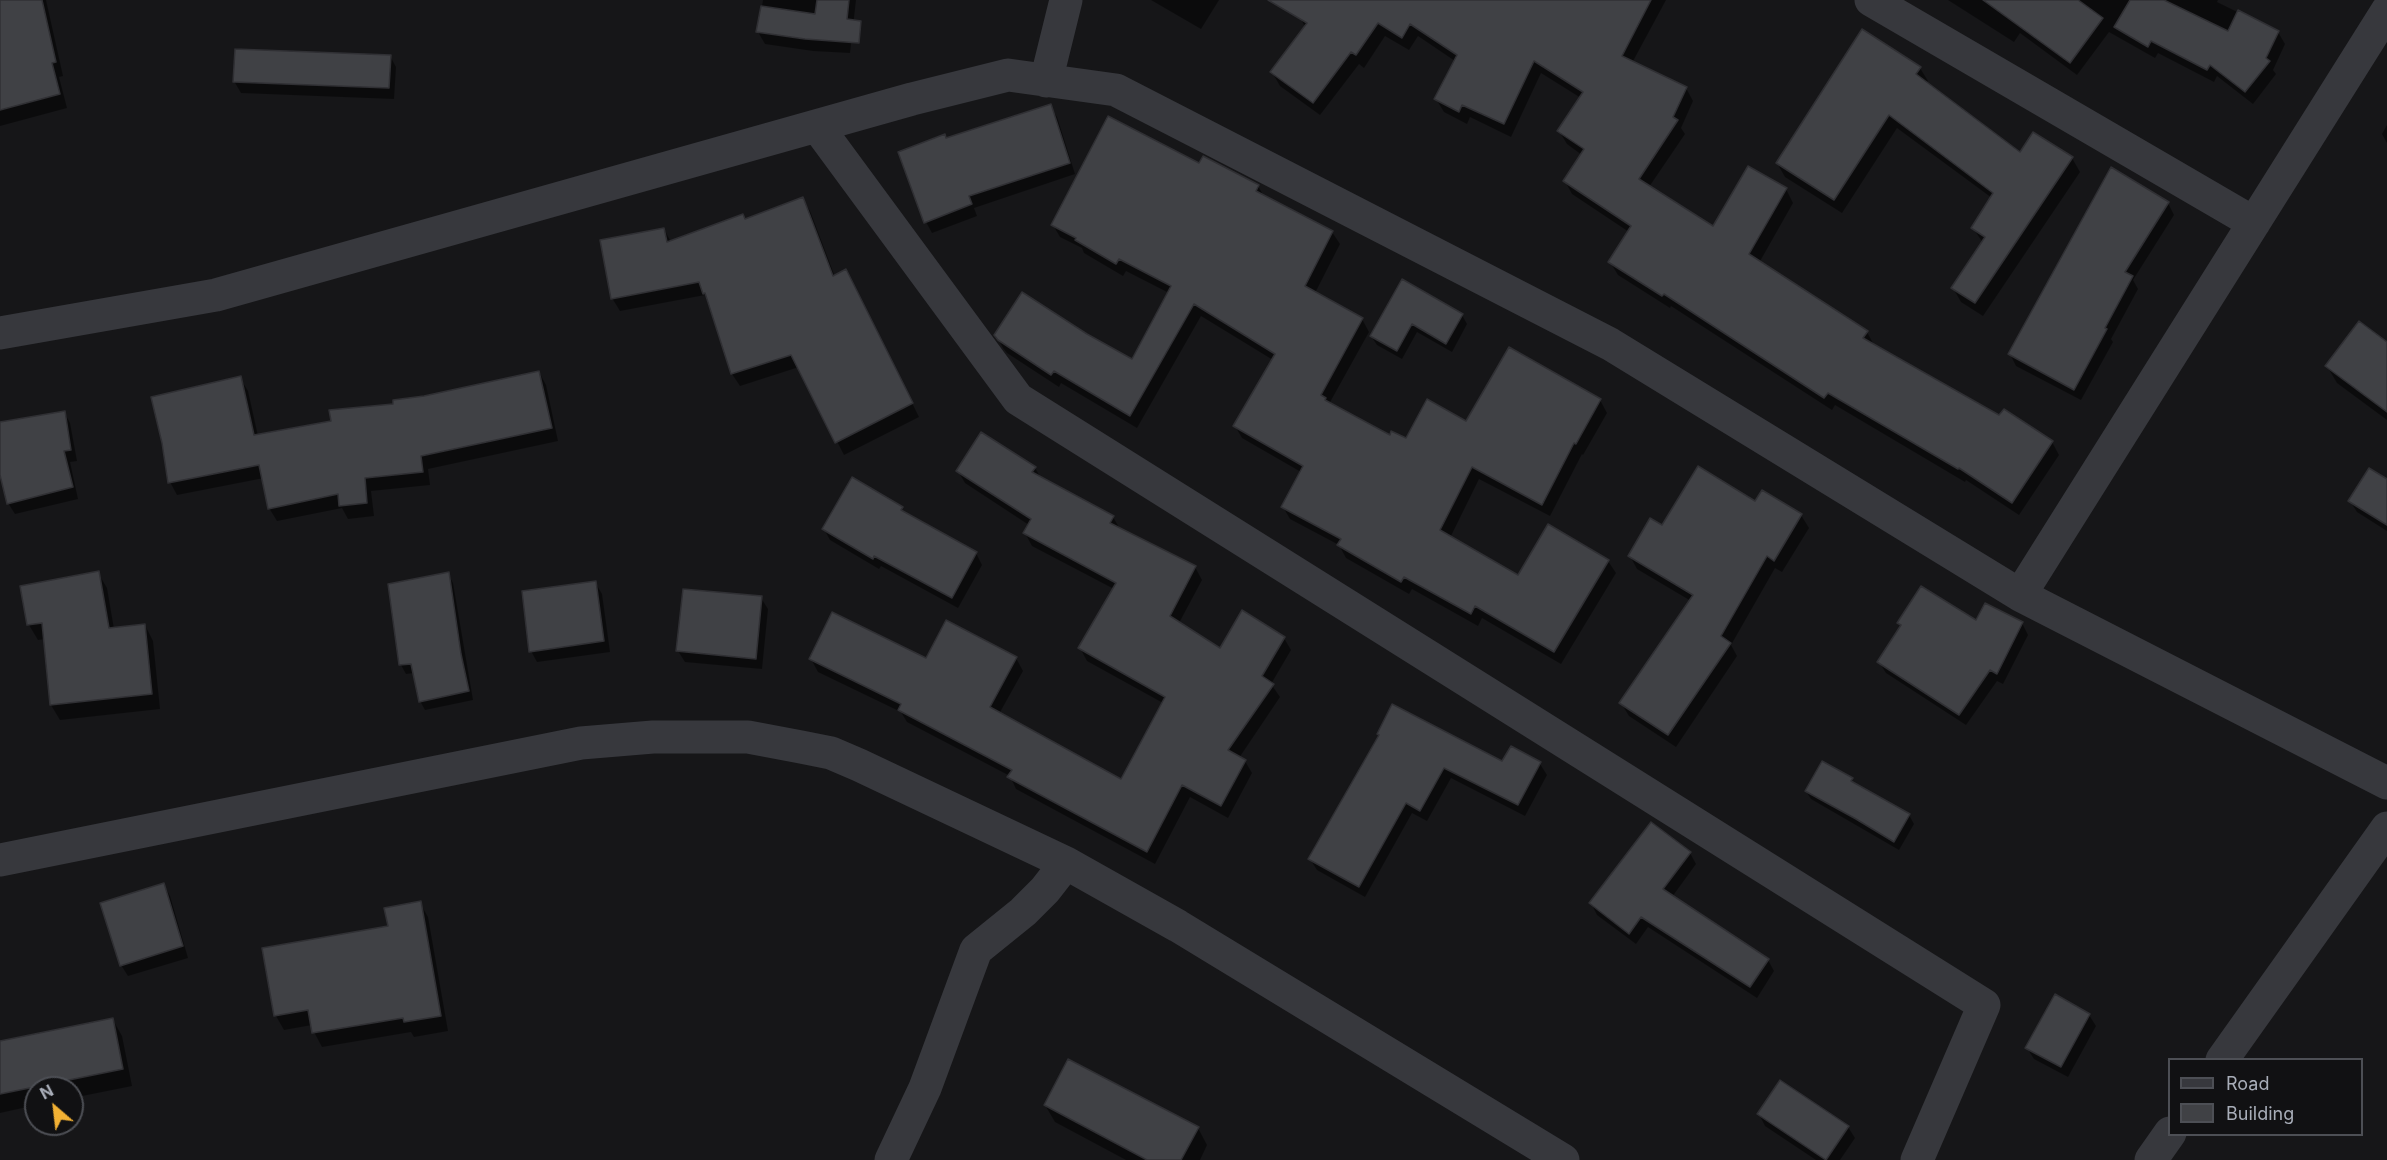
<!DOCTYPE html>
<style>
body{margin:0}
#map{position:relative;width:2387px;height:1160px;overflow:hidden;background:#161618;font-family:Inter,sans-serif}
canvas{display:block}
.legend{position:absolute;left:2168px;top:1058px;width:195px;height:78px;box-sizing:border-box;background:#111113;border:2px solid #4d4f55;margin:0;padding:8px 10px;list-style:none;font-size:18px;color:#a8adb8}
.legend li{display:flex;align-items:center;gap:12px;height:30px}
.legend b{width:30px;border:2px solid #4d4f55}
.north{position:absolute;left:24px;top:1076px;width:60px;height:60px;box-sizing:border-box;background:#111113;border:2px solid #4d4f55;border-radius:50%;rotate:332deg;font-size:16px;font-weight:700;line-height:24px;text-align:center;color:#a8adb8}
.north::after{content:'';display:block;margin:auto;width:21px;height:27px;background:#f2b134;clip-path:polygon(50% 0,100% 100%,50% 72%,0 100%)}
</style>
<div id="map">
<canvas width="2387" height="1160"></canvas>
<ul class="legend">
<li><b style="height:8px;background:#37383d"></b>Road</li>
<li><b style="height:16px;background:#404145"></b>Building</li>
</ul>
<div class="north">N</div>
</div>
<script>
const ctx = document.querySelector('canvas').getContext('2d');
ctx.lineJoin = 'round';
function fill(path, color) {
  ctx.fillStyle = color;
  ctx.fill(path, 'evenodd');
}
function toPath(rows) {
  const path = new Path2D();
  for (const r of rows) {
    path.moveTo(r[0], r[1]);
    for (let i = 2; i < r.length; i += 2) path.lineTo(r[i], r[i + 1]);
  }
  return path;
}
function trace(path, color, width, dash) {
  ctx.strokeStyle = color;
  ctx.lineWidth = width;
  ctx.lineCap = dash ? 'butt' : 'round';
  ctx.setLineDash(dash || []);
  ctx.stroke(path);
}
fill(toPath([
 [0,0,46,0,63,76,59,77,67,108,0,126],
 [763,0,856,0,850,53,813,51,765,44,758,32],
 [1151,0,1219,0,1201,29],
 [1310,0,1666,0,1632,63,1686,88,1693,101,1681,128,1685,134,1649,187,1714,228,1786,189,1793,203,1759,263,1867,332,1874,345,2000,417,2052,442,2059,455,2019,515,1966,480,1965,482,1835,405,1832,410,1671,306,1670,308,1618,275,1610,262,1629,232,1572,194,1565,181,1582,155,1567,144,1559,131,1581,98,1541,73,1511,137,1470,117,1467,124,1444,112,1436,99,1455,61,1418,36,1409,50,1385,36,1364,68,1359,64,1320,115,1280,86,1272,72,1305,27,1300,17],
 [1948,0,2218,0,2217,2,2278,32,2285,44,2273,70,2276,74,2253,104,2217,76,2214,82,2158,53,2155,58,2109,32,2077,75,2020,33,2014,42],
 [390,56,396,67,394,99,241,93,234,81],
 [1920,68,1928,81,1926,83,2021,154,2033,134,2072,158,2080,172,1983,316,1961,302,1953,288,1983,243,1973,228,1992,198,1897,128,1842,213,1785,177,1777,163],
 [1050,106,1057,117,1075,174,974,208,977,216,932,233,926,222,946,139],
 [2387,125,2387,143,2382,134],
 [1200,165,1258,186,1265,198,1332,232,1340,244,1315,293,1362,319,1369,332,1329,404,1390,437,1407,440,1467,423,1600,400,1607,413,1583,455,1582,454,1550,516,1479,479,1450,538,1519,577,1608,561,1616,573,1561,664,1482,618,1478,626,1412,589,1409,594,1346,558,1339,545,1290,519,1283,507,1301,472,1242,438,1235,426,1273,360,1201,316,1137,428,1061,383,1059,387,1007,353,1003,348,996,335,1086,335,1132,361,1169,293,1126,271,1123,276,1084,253,1082,248,1060,237,1053,225],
 [802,199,810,211,835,277,853,284,919,417,844,455,799,367,740,386,732,374,705,295,620,311,612,298,664,229,671,242,745,220],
 [2168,203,2174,215,2133,280,2138,289,2111,339,2113,342,2081,400,2016,366,2010,354],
 [1402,281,1462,315,1467,324,1452,352,1417,332,1402,359,1377,345,1371,336],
 [2387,344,2387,420,2337,383,2327,366],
 [539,372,546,385,558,441,428,469,430,485,371,491,374,516,348,519,342,508,277,521,269,508,264,478,177,495,170,482,240,378,248,391,258,436,332,422,424,397],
 [64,412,70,423,77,461,70,462,78,499,15,514,8,503,0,473,0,423],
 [1035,468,1041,478,1113,517,1120,529,1195,567,1202,580,1179,623,1220,650,1284,638,1291,650,1271,684,1280,697,1239,758,1245,761,1252,773,1228,818,1190,797,1155,864,1016,789,1010,776,907,722,901,712,818,672,811,659,1016,658,1023,671,999,714,1121,781,1163,703,1087,661,1080,648,1114,589,1032,546,1025,533,1029,525,965,483,958,471],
 [853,479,902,509,905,514,976,553,982,565,958,608,881,566,879,569,830,540,824,529],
 [2387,481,2387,531,2357,512,2350,501],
 [1762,492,1801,515,1809,528,1782,572,1775,568,1731,645,1737,656,1676,747,1629,716,1621,703,1691,601,1637,569,1630,556,1662,527,1755,503],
 [98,573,107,588,114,629,145,625,153,641,160,709,60,720,51,705,45,639,38,640,29,625,22,587],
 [448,574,453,583,473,700,425,710,420,701,414,673,406,674,401,665,390,585],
 [595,582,602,594,610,652,537,662,531,651],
 [761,598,768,609,762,669,685,662,678,651],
 [1977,622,2022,623,2028,635,2003,684,1997,681,1966,725,1886,673,1879,662,1902,627,1899,623],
 [1380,736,1503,763,1540,764,1547,775,1525,816,1451,778,1427,821,1412,813,1365,897,1317,870,1310,859],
 [1852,779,1854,784,1909,815,1914,824,1899,850,1811,799,1806,791],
 [1690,853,1696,864,1672,897,1768,960,1774,971,1757,998,1648,927,1636,944,1597,915,1591,903],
 [164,885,170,896,188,958,128,976,121,965],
 [420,903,428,917,448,1031,414,1037,411,1032,322,1047,314,1032,312,1025,284,1030,276,1016],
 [2089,1015,2096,1026,2068,1077,2034,1059,2027,1048],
 [113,1020,122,1036,132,1086,72,1098,72,1088,36,1088,36,1105,0,1113,0,1042],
 [1045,1105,1198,1128,1207,1145,1200,1160,1126,1160,1055,1122],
 [1759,1114,1848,1127,1855,1138,1840,1160,1816,1160,1765,1126]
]), '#0007');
const building = toPath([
 [0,0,42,0,56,62,52,63,60,94,0,110,0,0],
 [817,0,849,0,847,19,861,21,859,43,805,39,756,32,761,6,815,14,817,0],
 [1268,0,1651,0,1622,56,1687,87,1673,117,1678,120,1639,179,1713,226,1748,166,1787,188,1749,254,1868,331,1863,338,1999,415,2004,409,2053,441,2012,503,1959,468,1958,469,1828,393,1824,398,1664,294,1662,296,1608,262,1631,226,1563,181,1584,149,1557,131,1583,92,1534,61,1504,124,1462,105,1459,112,1434,99,1457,55,1410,24,1402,38,1378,23,1356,55,1351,52,1313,103,1270,72,1307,23,1268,0],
 [1983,0,2078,0,2103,18,2070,63,1983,0],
 [2130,0,2164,0,2228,31,2238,10,2279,31,2266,58,2270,61,2245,92,2210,65,2207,70,2151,41,2148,47,2114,27,2130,0],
 [1862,29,1921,67,1916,74,2020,152,2033,132,2073,157,1975,303,1951,288,1985,237,1971,228,1993,193,1889,115,1834,200,1776,163,1862,29],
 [235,49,391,55,389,88,233,82,235,49],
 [1051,104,1070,163,969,196,972,204,924,223,898,152,945,134,946,138,1051,104],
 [1108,116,1199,163,1203,156,1259,185,1256,191,1333,231,1305,286,1363,318,1321,395,1326,398,1325,400,1390,435,1391,431,1406,438,1427,399,1466,421,1509,347,1601,399,1576,444,1574,443,1542,505,1472,467,1440,530,1518,575,1548,524,1609,560,1554,652,1475,606,1471,614,1404,577,1401,582,1337,545,1341,539,1281,507,1303,466,1233,426,1275,354,1194,304,1130,416,1054,371,1051,375,998,340,994,335,1022,292,1087,334,1132,359,1171,286,1119,259,1116,264,1075,240,1076,238,1051,225,1108,116],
 [2111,167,2169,202,2125,272,2133,276,2105,328,2107,329,2074,390,2008,354,2111,167],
 [803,197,833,276,846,269,913,403,835,443,791,355,731,374,705,293,703,294,699,282,611,299,600,240,664,228,667,242,743,214,745,219,803,197],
 [1402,279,1463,314,1446,344,1412,324,1397,351,1370,336,1402,279],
 [2359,321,2387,342,2387,412,2325,366,2359,321],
 [539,371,552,428,421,456,423,472,365,478,367,503,339,506,338,494,268,509,259,465,168,483,162,443,151,397,241,376,254,435,331,421,329,410,393,404,393,400,424,396,539,371],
 [65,411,71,450,64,451,73,487,7,504,0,475,0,422,65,411],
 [981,432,1036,467,1032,472,1114,516,1110,523,1196,566,1170,616,1220,648,1242,610,1285,637,1262,676,1274,684,1228,750,1246,760,1221,806,1182,785,1147,852,1007,777,1012,770,898,710,901,704,809,659,832,612,926,658,946,620,1017,657,990,707,1121,779,1165,697,1078,648,1116,583,1023,533,1031,519,956,471,981,432],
 [1698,466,1755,501,1762,490,1802,514,1774,561,1767,556,1721,636,1731,643,1668,735,1619,703,1693,595,1628,556,1650,518,1662,525,1698,466],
 [2369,468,2387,479,2387,525,2348,501,2369,468],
 [852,477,903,507,901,510,977,552,952,598,874,556,873,559,822,529,852,477],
 [99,571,109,628,145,624,152,694,50,705,42,623,27,625,20,586,99,571],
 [449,572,461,654,469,691,419,702,411,664,399,665,388,584,449,572],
 [596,581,604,641,529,652,522,591,596,581],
 [1921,586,1976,620,1985,603,2023,622,1997,674,1990,670,1959,715,1877,662,1901,625,1897,623,1921,586],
 [683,589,762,596,756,659,676,651,683,589],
 [1392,704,1502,761,1511,746,1541,762,1518,805,1444,768,1420,811,1406,803,1359,887,1308,859,1379,735,1377,734,1392,704],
 [1822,761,1853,778,1851,781,1910,814,1894,842,1856,819,1805,791,1822,761],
 [1651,822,1691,852,1663,889,1769,959,1750,987,1641,917,1629,934,1589,903,1651,822],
 [164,883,183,946,120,966,100,903,164,883],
 [421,901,441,1016,404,1022,403,1018,312,1033,308,1010,274,1016,262,948,388,926,384,908,421,901],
 [2055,994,2090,1014,2061,1067,2025,1048,2055,994],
 [113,1018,123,1069,0,1094,0,1041,113,1018],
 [1068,1059,1199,1127,1181,1160,1147,1160,1044,1105,1068,1059],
 [1780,1080,1849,1126,1826,1160,1757,1114,1780,1080]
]);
fill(building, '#404145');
trace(building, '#303034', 1.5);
trace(toPath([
 [1871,0,2254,223],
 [1046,81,1066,0],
 [817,126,1018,399,1984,1005,1917,1160],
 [0,333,216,295,912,99,1008,75,1116,90,1610,344,2020,595,2387,783],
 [2020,595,2387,11],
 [0,860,581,743,653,737,748,737,801,747,831,753,859,765,1066,863,1178,926,1563,1160],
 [2222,1060,2387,828],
 [891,1160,925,1088,976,950,1023,912,1045,890,1066,863],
 [2151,1160,2170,1133]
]), '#37383d', 33);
</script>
